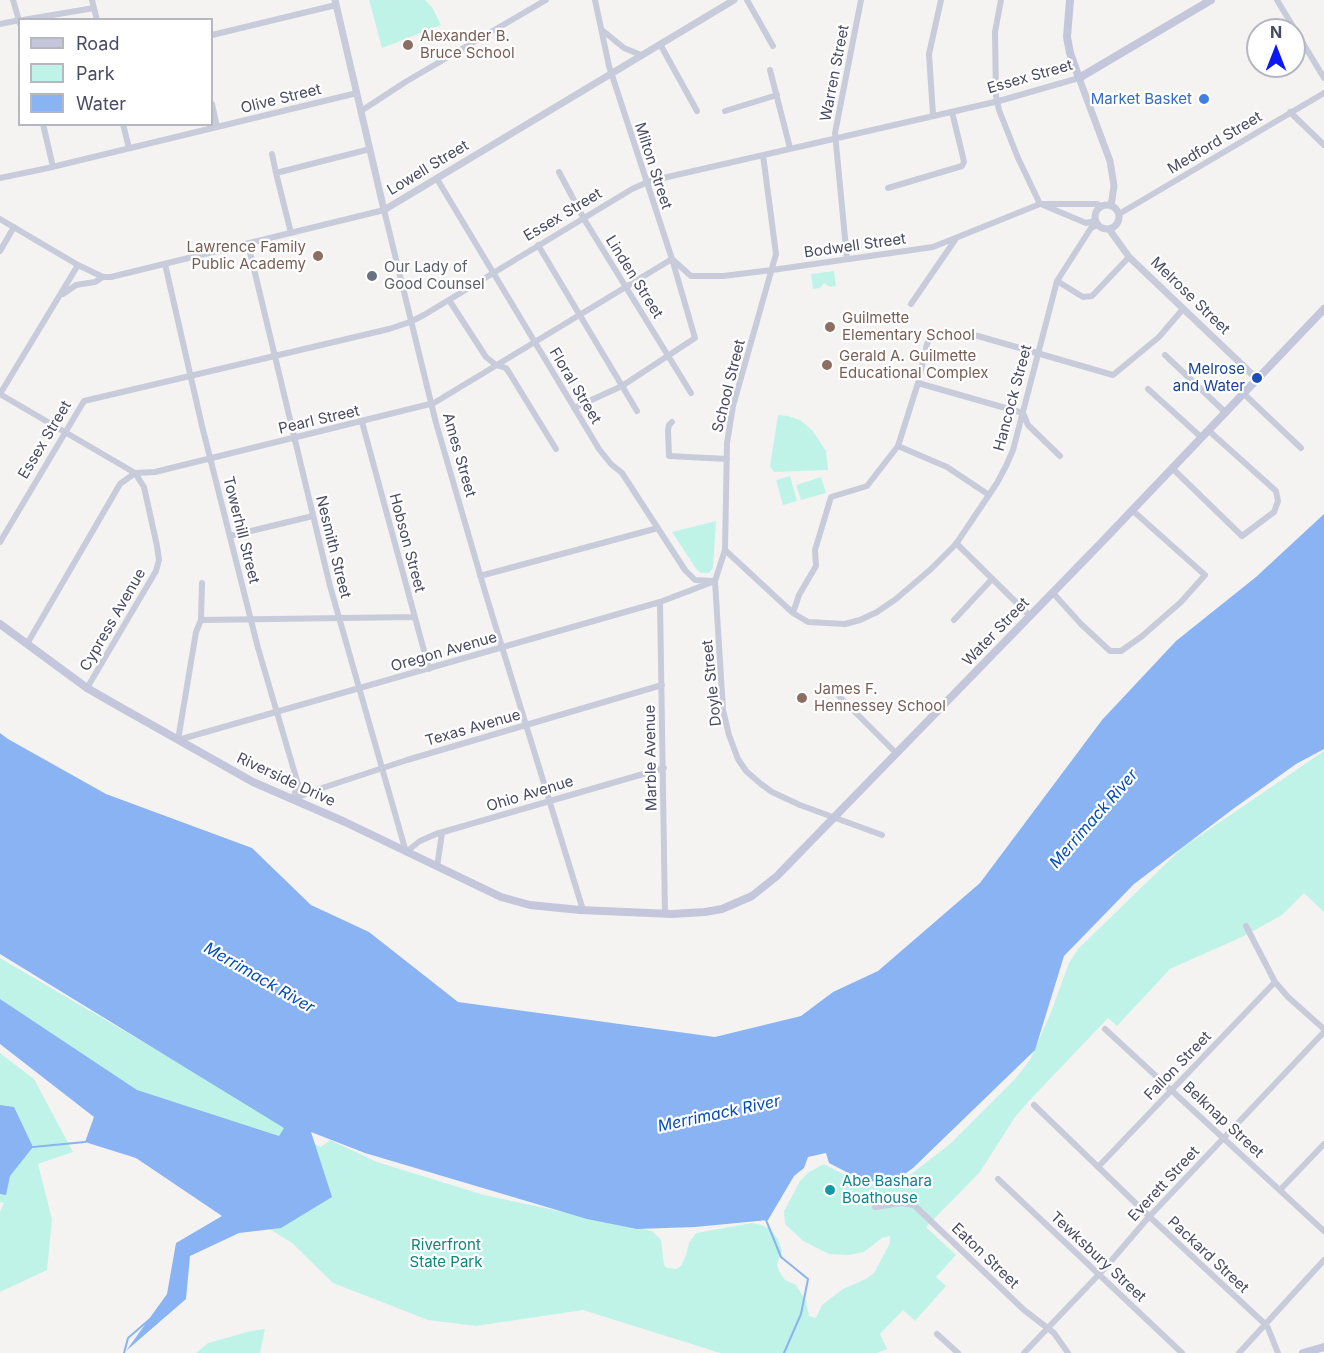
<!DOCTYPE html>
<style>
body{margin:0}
#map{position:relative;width:1324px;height:1353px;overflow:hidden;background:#f5f3f2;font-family:Inter,sans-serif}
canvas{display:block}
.legend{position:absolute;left:18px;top:18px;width:195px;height:108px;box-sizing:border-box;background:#fff;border:2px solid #b6b7c0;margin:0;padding:8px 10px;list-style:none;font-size:18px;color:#484b62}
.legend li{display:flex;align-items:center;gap:12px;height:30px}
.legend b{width:30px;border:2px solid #b6b7c0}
.north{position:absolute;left:1246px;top:18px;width:60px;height:60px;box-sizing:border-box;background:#fff;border:2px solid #b6b7c0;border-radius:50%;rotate:0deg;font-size:16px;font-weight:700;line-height:24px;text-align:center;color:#484b62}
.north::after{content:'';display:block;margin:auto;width:21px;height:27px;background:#0d16f4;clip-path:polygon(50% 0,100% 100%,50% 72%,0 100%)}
</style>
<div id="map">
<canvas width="1324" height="1353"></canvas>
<ul class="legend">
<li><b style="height:8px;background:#c4c6dc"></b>Road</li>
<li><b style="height:16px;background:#bff3e8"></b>Park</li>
<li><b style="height:16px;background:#89b3f3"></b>Water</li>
</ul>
<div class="north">N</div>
</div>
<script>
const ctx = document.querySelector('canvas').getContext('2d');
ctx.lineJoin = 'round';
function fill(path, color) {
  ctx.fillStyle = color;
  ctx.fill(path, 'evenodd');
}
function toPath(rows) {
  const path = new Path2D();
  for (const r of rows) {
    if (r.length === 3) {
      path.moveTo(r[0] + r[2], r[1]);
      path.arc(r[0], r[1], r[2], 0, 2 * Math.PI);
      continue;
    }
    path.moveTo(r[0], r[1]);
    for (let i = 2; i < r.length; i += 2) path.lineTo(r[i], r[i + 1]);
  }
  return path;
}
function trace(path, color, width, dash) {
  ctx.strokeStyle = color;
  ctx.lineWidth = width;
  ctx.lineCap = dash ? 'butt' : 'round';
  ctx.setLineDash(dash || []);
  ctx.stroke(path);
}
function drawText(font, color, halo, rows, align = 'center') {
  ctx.font = font + ' Inter,sans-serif';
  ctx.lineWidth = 4.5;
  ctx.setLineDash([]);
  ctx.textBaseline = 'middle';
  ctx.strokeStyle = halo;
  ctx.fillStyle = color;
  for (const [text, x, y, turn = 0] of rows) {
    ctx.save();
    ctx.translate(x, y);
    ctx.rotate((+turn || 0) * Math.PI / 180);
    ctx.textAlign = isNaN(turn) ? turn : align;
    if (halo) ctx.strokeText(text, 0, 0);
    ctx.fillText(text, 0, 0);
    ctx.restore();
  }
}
fill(toPath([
 [369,0,425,0,432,7,441,25,382,48],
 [834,271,836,286,830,287,824,283,820,288,813,289,811,274],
 [778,415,788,416,800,420,813,431,826,451,828,470,774,472,770,466],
 [790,476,797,501,783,505,776,480],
 [821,477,826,493,801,500,796,485],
 [716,521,713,568,709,573,701,573,697,570,672,532],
 [1324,751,1324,912,1304,893,1282,915,1244,936,1170,969,1117,1026,1108,1018,1029,1101,1015,1117,980,1172,926,1227,956,1255,936,1277,946,1286,915,1321,903,1310,880,1334,887,1349,877,1353,720,1353,583,1310,476,1326,428,1320,333,1283,292,1243,255,1220,0,1039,0,958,259,1110,302,1138,321,1147,330,1140,377,1162,484,1195,652,1231,661,1240,664,1265,667,1268,676,1269,681,1266,686,1255,689,1243,696,1233,752,1223,762,1225,770,1229,778,1239,782,1251,777,1264,779,1271,785,1280,796,1285,806,1301,809,1316,816,1318,822,1305,843,1289,866,1279,874,1273,890,1243,890,1236,882,1238,864,1252,849,1255,829,1254,803,1241,785,1224,784,1211,800,1181,809,1172,824,1164,858,1182,883,1187,897,1185,950,1144,1015,1079,1030,1060,1051,1012,1069,963,1078,949,1182,848],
 [0,1053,34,1079,73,1152,38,1164,52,1219,47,1270,0,1292,0,1212,4,1203,0,1202],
 [265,1329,260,1353,196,1353,208,1343,251,1331]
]), '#bff3e8');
fill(toPath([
 [1324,514,1324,749,1296,764,1233,809,1134,884,1064,956,1035,1050,913,1168,889,1185,858,1178,829,1163,826,1153,808,1157,804,1168,794,1176,768,1220,695,1227,637,1229,587,1219,365,1153,311,1132,332,1197,281,1228,239,1233,190,1256,186,1299,126,1351,167,1294,176,1243,222,1216,136,1158,85,1142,94,1117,0,1044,0,999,137,1090,279,1136,284,1128,0,954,0,733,8,739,106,794,252,848,311,905,369,932,458,1002,715,1037,801,1016,833,992,878,971,980,883,1102,720,1176,641,1256,577],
 [0,1105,14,1107,33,1147,10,1176,6,1195,0,1194]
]), '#89b3f3');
trace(toPath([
 [33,1147,85,1142],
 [766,1220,781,1257,808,1279,801,1314,784,1353],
 [124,1353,128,1338,150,1319]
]), '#89b3f3', 2);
trace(toPath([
 [13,0,20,24],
 [92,0,97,20],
 [747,0,773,46],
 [1001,0,995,32,996,96,999,110,1018,158,1040,204],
 [1277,0,1324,78],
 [23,20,94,8],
 [0,24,20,20],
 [602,30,624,48,641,55],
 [212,35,336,5],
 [660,44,697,111],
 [770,70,790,148],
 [212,104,217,127],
 [361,111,407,81,546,0],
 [725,111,777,95],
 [1290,112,1324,145],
 [933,115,929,54,941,0],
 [43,124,53,167],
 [123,124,129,148],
 [272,154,276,173],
 [763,155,776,254,733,406,727,443,725,550,715,581,723,710,729,735,738,759,746,771,761,784,772,792,800,805,882,835],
 [559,172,584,219,691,393],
 [0,178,48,168,357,93],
 [437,179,599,449,611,464,622,473,685,570,695,580,714,581],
 [888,188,962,166,964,162,962,153,952,112],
 [1043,205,1086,223,1095,221],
 [1119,214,1324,93],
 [0,219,78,265],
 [291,233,276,173,370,149],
 [248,244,330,586,406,852,420,841,436,834,664,768],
 [538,245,637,411],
 [0,251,14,227],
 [847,259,835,133,861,0],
 [165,264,202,426,258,648,298,784,293,799],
 [1057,281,1083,297,1092,296,1129,257],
 [63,294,76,285,95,282,103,277],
 [449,300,486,357,496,365,506,368,510,374,556,449],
 [911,304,955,240],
 [1165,355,1225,412],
 [918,383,1023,413,1028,425,1060,456],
 [1148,389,1201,437],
 [1243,393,1301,448],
 [574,408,622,386,695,338,672,259,609,66,595,0],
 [362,422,429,669],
 [672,422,669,425,668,430,669,456,727,459],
 [898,446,947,467,989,495],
 [1172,468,1242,536,1274,512,1278,501,1276,491,1208,430],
 [230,536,313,516],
 [0,542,84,401,389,329,410,322,424,315,632,189,650,181,999,101,1079,78],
 [956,543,1030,616],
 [725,550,793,613,808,622,845,624,860,620,877,612,896,599,931,569,956,544,997,483,1006,466,1013,450,1057,281,1091,228,1097,225],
 [480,576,658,528],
 [202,583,201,620,196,632,178,740,660,602,715,581],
 [1053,593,1081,624,1110,651,1121,651,1141,637,1181,602,1205,575,1132,510],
 [660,602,665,914],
 [793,613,799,595,816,566,815,550,831,497,867,486,898,446,918,383,927,344,932,334,941,332,978,336,1113,375,1159,337,1183,309],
 [201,620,414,617],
 [954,620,992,579],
 [27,644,120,484,135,473,155,472,434,403,672,259,691,276,723,276,772,270,933,247,1040,204,1097,204,1102,206],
 [87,688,156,571,159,560,157,546,144,487,135,473,0,394,78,265,103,277,111,277,384,210,436,423,486,595,583,910],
 [839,696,896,753],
 [293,799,316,790,407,760,662,685],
 [437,867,442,833],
 [1246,926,1275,982,1288,997,1324,1029],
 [1105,1029,1324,1231],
 [1034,1105,1152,1219,1265,1324,1268,1328,1278,1353],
 [1098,1167,1275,982],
 [998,1179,1182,1353],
 [1280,1190,1324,1144],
 [875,1207,902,1203,914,1205,1024,1310,1054,1333,1068,1353],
 [937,1334,958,1353],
 [1024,1353,1105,1268,1147,1219,1324,1032],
 [1239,1353,1324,1260]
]), '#c8cbda', 6);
trace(toPath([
 [335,0,384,210,734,0],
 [1079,78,1110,161,1114,186,1111,206],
 [1107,217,12],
 [1109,229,1129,257,1257,379]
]), '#c8cbda', 7);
trace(toPath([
 [1070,0,1067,37,1070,53,1079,78,1211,0],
 [0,624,87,688,113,703,253,782,345,822,501,897,530,905,580,910,672,914,705,912,722,909,752,896,777,876,1100,544,1324,309],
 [1303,1353,1324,1347]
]), '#c4c6dc', 8);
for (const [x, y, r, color] of [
 [408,45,6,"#8d6e63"],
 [1204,99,6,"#3f7fe0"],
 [318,256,6,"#8d6e63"],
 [372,276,6,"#6b7280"],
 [830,327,6,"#8d6e63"],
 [827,365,6,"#8d6e63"],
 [1257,378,6,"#1a4fb4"],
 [802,698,6,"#8d6e63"],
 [830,1190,6,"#0f9aa8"]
]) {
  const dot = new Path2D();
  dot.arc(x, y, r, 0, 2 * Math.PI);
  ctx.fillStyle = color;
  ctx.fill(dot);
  trace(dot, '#fff', 2);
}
drawText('15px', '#785e54', '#fff', [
 ["Alexander B.",420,36],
 ["Bruce School",420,53],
 ["Lawrence Family",306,247,"right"],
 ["Public Academy",306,264,"right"],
 ["Guilmette",842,318],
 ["Elementary School",842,335],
 ["Gerald A. Guilmette",839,356],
 ["Educational Complex",839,373],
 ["James F.",814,689],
 ["Hennessey School",814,706]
], 'left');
drawText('15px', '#484b62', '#fff', [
 ["Warren Street",835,73,-79],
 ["Essex Street",1030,77,-16],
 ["Olive Street",281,99,-14],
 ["Medford Street",1215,143,-31],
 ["Milton Street",653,166,72],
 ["Lowell Street",428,168,-31],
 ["Essex Street",563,215,-31],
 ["Bodwell Street",855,246,-8],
 ["Linden Street",634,277,58],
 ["Melrose Street",1190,296,44],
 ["Floral Street",575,386,59],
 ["School Street",729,386,-76],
 ["Hancock Street",1013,398,-75],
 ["Pearl Street",319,420,-13],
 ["Essex Street",45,440,-59],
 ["Ames Street",459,455,74],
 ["Towerhill Street",241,530,76],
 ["Hobson Street",407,543,75],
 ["Nesmith Street",333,547,76],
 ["Cypress Avenue",113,620,-60],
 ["Water Street",996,632,-46],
 ["Oregon Avenue",444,652,-16],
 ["Doyle Street",712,683,-96],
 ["Texas Avenue",473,728,-16],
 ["Marble Avenue",651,758,-91],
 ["Riverside Drive",286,780,25],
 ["Ohio Avenue",530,794,-17],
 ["Fallon Street",1178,1066,-46],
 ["Belknap Street",1223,1120,43],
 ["Everett Street",1164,1184,-47],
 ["Packard Street",1208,1255,43],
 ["Eaton Street",985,1256,44],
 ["Tewksbury Street",1098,1257,43]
]);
drawText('15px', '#366cbe', '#fff', [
 ["Market Basket",1192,99]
], 'right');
drawText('15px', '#5b616d', '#fff', [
 ["Our Lady of",384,267],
 ["Good Counsel",384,284]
], 'left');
drawText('15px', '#164399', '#fff', [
 ["Melrose",1245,369],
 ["and Water",1245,386]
], 'right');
drawText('15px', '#0d838f', '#fff', [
 ["Abe Bashara",842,1181],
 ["Boathouse",842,1198]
], 'left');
drawText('15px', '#108579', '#fff', [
 ["Riverfront",446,1245],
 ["State Park",446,1262]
]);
drawText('italic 16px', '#014bbb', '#fff', [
 ["Merrimack River",1094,819,-49],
 ["Merrimack River",259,978,30],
 ["Merrimack River",719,1114,-12]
]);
</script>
